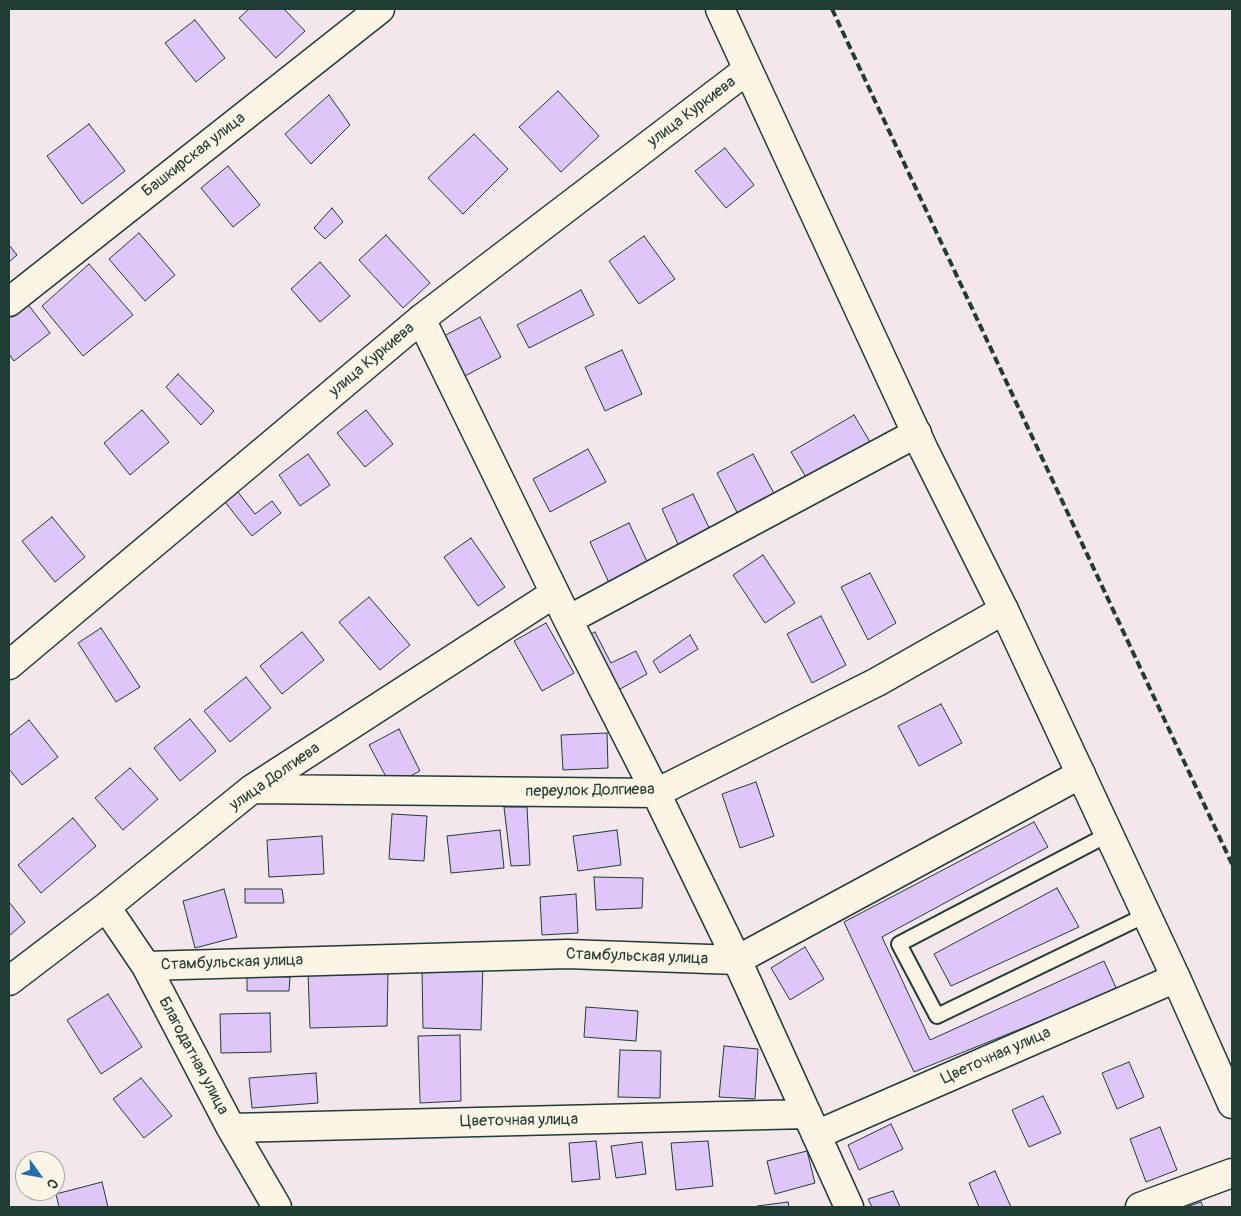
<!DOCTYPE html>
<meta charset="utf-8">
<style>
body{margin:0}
#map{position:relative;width:1241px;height:1216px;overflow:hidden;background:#f3e7eb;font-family:Pangolin,sans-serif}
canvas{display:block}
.frame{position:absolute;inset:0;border:10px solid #1f3d34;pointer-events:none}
.north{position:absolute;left:15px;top:1151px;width:50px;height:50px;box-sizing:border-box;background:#fcf5e5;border:1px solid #a4ab9e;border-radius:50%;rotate:122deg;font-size:14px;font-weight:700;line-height:20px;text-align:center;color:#1f3d34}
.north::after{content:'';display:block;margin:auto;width:18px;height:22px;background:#1f6fb2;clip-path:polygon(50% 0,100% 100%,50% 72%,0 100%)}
</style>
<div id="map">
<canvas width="1241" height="1216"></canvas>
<div class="frame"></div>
<div class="north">С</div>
</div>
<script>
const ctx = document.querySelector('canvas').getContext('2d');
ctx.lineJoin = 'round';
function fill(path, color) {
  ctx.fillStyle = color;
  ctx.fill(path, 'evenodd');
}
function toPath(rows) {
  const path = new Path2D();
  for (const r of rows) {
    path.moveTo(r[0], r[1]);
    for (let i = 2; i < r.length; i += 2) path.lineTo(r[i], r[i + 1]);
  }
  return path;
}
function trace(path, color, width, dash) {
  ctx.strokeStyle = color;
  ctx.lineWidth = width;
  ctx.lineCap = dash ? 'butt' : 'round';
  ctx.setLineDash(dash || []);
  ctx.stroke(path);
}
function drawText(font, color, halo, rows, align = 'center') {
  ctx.font = font + ' Pangolin,sans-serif';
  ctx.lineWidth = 4;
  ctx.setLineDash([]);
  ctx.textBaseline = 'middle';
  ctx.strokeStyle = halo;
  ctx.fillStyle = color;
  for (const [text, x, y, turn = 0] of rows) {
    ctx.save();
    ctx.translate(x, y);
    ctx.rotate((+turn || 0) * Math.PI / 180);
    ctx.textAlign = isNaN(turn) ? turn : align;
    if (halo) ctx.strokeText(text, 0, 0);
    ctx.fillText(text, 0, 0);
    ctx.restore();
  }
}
const building = toPath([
 [249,9,284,9,305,31,276,58,239,18,249,9],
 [195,20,225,58,196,82,165,43,195,20],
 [558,91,599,136,561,172,519,127,558,91],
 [329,95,350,125,311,164,285,134,329,95],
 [89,124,125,171,82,204,47,156,89,124],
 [474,134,508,169,463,214,428,178,474,134],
 [725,148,754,185,726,208,695,171,725,148],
 [228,166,260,205,233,227,201,188,228,166],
 [332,208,343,222,325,239,314,228,332,208],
 [139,233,175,275,145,301,109,259,139,233],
 [386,235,430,283,403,308,359,260,386,235],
 [644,236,675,279,639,304,609,261,644,236],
 [9,245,17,255,9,262,9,245],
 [320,262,350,296,320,322,291,289,320,262],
 [89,264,133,315,83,356,42,306,89,264],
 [581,290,594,315,529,348,517,325,581,290],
 [20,294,50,333,14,361,9,354,9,303,20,294],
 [480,317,501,357,461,378,440,338,480,317],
 [622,350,642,394,605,411,585,367,622,350],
 [178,374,214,411,201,425,166,387,178,374],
 [142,410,169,442,130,475,104,443,142,410],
 [366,410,393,444,365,467,337,433,366,410],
 [854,415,873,447,810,484,791,452,854,415],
 [588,449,606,482,550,512,533,479,588,449],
 [308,454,330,485,300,506,279,475,308,454],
 [753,454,778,501,741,520,717,473,753,454],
 [234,487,255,514,272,501,281,513,252,536,221,497,234,487],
 [693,494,714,538,682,553,662,509,693,494],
 [52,517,85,557,55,582,22,541,52,517],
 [629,523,650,568,611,587,590,542,629,523],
 [471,538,505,587,478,606,444,557,471,538],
 [763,555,795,603,765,623,733,575,763,555],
 [870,573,896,623,868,640,841,587,870,573],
 [369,597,410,645,380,670,339,622,369,597],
 [821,616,846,665,812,683,787,634,821,616],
 [546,623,574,673,542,691,514,641,546,623],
 [101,628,140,687,116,702,78,643,101,628],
 [302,632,324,660,282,694,260,666,302,632],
 [595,632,611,663,636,651,647,674,613,693,585,637,595,632],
 [690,635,698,649,660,673,653,661,690,635],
 [246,677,271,708,230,742,204,711,246,677],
 [941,704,962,743,919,766,898,726,941,704],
 [190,719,216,751,180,781,154,748,190,719],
 [29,720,58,757,22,785,9,769,9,736,29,720],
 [399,729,420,771,391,786,369,745,399,729],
 [607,733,608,768,563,770,561,735,607,733],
 [130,768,158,799,123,830,95,798,130,768],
 [756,782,774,836,740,848,722,794,756,782],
 [504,807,527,807,530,865,511,866,504,807],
 [392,814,427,816,424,861,389,859,392,814],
 [73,818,96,846,41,893,18,865,73,818],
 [1034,822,1048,847,882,937,930,1040,1104,961,1117,990,914,1072,844,922,1034,822],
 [500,830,504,868,451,873,447,836,500,830],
 [617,830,621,865,578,871,573,836,617,830],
 [322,836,324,874,269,877,267,840,322,836],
 [594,877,643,878,642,908,596,910,594,877],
 [1057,888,1079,927,951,986,934,954,1057,888],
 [224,889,237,937,195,948,183,901,224,889],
 [245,889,282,889,284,903,245,903,245,889],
 [576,894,578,933,542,935,540,897,576,894],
 [9,902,25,922,9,936,9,902],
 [805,947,824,979,790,1000,771,968,805,947],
 [483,964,481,1030,423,1028,422,967,483,964],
 [308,971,388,971,387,1026,310,1028,308,971],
 [247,976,290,977,289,991,247,991,247,976],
 [108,994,142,1047,101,1074,67,1020,108,994],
 [586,1007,638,1011,636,1041,584,1037,586,1007],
 [270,1013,271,1052,221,1053,220,1014,270,1013],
 [460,1035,461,1101,420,1103,418,1036,460,1035],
 [724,1046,758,1049,755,1099,719,1097,724,1046],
 [620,1050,661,1051,660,1098,618,1097,620,1050],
 [1129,1062,1144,1097,1117,1109,1102,1073,1129,1062],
 [316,1073,318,1103,252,1108,249,1078,316,1073],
 [141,1078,172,1116,144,1138,113,1099,141,1078],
 [1043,1096,1061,1133,1029,1147,1012,1110,1043,1096],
 [891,1124,903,1149,859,1170,848,1145,891,1124],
 [1160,1127,1177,1170,1146,1182,1130,1139,1160,1127],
 [596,1141,600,1179,572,1182,569,1143,596,1141],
 [708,1141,713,1186,676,1190,671,1143,708,1141],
 [642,1142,646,1174,616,1178,611,1146,642,1142],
 [807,1151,815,1183,775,1194,767,1161,807,1151],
 [995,1171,1011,1207,979,1207,969,1183,995,1171],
 [102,1182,108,1207,59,1207,56,1194,102,1182],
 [893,1191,900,1207,872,1207,868,1199,893,1191],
 [788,1202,789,1207,757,1207,757,1206,788,1202],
 [1201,1202,1203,1207,1186,1207,1201,1202]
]);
fill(building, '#dec7f8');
trace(building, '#1f3d34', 1);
const lane = toPath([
 [1109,834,899,944,937,1016,1146,915]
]);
const street = toPath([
 [9,302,380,9],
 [421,319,568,620,656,793,737,960,849,1207],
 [568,620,917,433],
 [9,665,421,319,747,70],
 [252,789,656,793,877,682,1004,610],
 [106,907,146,966,231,1128,277,1207],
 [146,966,567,954,737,960,1081,774],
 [9,981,106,907,252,789,555,593],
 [231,1128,807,1114],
 [816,1135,1176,978],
 [1140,1207,1232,1173]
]);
const secondary = toPath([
 [720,9,924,450,1004,610,1176,978,1232,1104]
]);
trace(lane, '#1f3d34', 18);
trace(street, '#1f3d34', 31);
trace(secondary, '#1f3d34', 31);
trace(lane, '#fcf5e5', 14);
trace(street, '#fcf5e5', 28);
trace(secondary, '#fcf5e5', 28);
trace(toPath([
 [832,9,1232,864]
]), '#1f3d34', 4, [8, 4]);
drawText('16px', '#1f3d34', '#fcf5e5', [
 ["улица Куркиева",692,112,-37],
 ["Башкирская улица",194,155,-38],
 ["улица Куркиева",372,360,-40],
 ["улица Долгиева",275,777,-35],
 ["переулок Долгиева",590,791,-1],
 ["Стамбульская улица",637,957,2],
 ["Стамбульская улица",232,963,-2],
 ["Благодатная улица",193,1056,62],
 ["Цветочная улица",996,1056,-24],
 ["Цветочная улица",519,1121,-1]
]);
</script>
